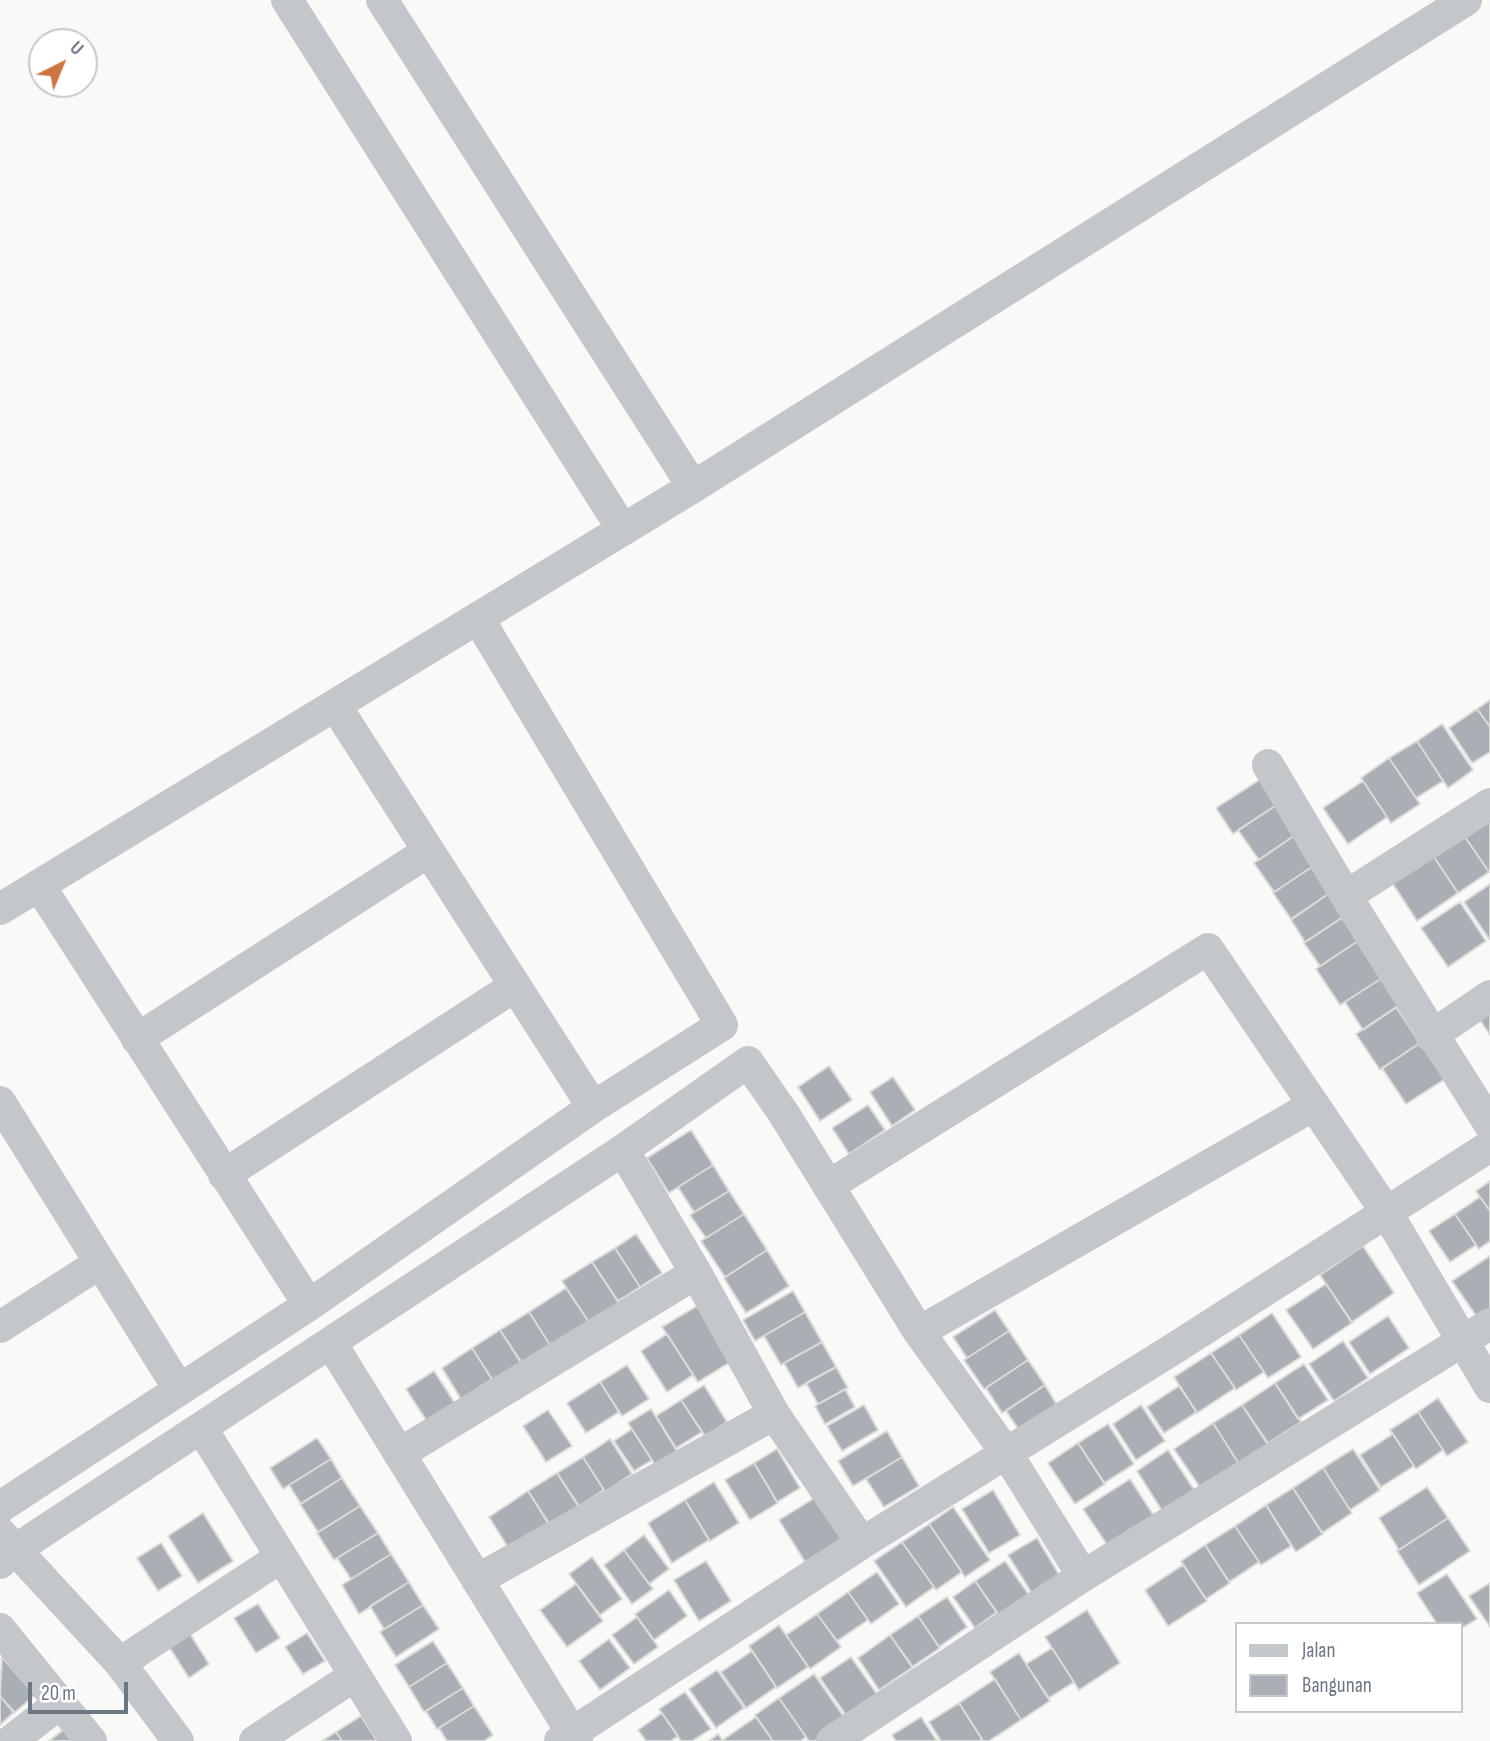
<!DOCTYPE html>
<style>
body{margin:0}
#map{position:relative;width:1490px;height:1741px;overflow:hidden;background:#f9f9f7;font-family:"Sofia Sans Condensed",sans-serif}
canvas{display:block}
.legend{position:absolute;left:1235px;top:1622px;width:228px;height:91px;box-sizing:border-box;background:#fff;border:2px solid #c4c9ce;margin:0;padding:9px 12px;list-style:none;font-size:21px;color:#6c7784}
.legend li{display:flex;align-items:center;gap:14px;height:35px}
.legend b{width:35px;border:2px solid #c4c9ce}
.north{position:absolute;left:28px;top:28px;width:70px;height:70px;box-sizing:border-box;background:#fff;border:2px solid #c4c9ce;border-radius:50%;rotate:43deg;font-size:19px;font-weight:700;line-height:28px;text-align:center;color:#6c7784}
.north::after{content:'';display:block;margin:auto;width:24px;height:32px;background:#ce7442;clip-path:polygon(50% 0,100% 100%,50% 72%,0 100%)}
.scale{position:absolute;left:28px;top:1682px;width:100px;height:32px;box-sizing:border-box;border:4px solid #6c7784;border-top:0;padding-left:9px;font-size:21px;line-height:24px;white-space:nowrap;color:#6c7784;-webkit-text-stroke:5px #fff;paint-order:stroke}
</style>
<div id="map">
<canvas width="1490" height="1741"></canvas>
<ul class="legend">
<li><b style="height:9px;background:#c3c6ca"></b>Jalan</li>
<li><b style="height:19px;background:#a9afb5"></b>Bangunan</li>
</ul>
<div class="north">U</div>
<div class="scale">20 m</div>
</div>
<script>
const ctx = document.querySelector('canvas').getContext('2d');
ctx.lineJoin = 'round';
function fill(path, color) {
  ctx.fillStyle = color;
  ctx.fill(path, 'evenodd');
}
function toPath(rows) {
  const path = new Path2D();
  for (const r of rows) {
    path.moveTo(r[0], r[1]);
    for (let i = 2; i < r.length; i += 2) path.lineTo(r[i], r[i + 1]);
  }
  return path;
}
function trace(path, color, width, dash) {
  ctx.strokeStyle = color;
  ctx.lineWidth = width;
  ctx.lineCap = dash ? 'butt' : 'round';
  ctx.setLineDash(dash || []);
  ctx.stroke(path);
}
const building = toPath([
 [1490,700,1490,727,1477,709,1490,700],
 [1477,709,1490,727,1490,752,1472,763,1449,728,1477,709],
 [1442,724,1473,770,1448,788,1417,741,1442,724],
 [1417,741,1443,781,1416,798,1389,758,1417,741],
 [1389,758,1420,804,1391,823,1361,778,1389,758],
 [1264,777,1281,802,1233,834,1216,808,1264,777],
 [1363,781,1387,817,1348,844,1323,808,1363,781],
 [1281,802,1301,831,1259,860,1238,830,1281,802],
 [1490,816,1490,872,1489,872,1463,834,1490,816],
 [1301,831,1321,861,1274,892,1254,863,1301,831],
 [1463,834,1489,872,1458,893,1432,854,1463,834],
 [1432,854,1458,893,1417,921,1391,881,1432,854],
 [1313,866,1331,892,1291,919,1273,893,1313,866],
 [1490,884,1490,938,1489,939,1464,902,1490,884],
 [1331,892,1346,915,1305,942,1291,920,1331,892],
 [1460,902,1486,941,1448,967,1421,928,1460,902],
 [1342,918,1358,941,1320,966,1304,943,1342,918],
 [1358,941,1382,978,1340,1005,1316,969,1358,941],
 [1382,978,1400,1005,1363,1030,1345,1002,1382,978],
 [1490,1004,1490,1035,1476,1014,1490,1004],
 [1396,1007,1420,1043,1380,1070,1356,1034,1396,1007],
 [1420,1043,1445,1079,1406,1104,1382,1068,1420,1043],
 [829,1066,852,1100,820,1121,798,1087,829,1066],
 [893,1077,915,1110,892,1126,870,1092,893,1077],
 [868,1105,885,1130,849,1154,832,1128,868,1105],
 [691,1130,713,1165,669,1193,647,1158,691,1130],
 [713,1165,729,1191,694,1212,678,1187,713,1165],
 [1490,1181,1490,1211,1476,1191,1490,1181],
 [729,1191,744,1214,706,1238,690,1215,729,1191],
 [1480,1197,1490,1211,1490,1241,1479,1249,1455,1214,1480,1197],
 [744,1214,767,1250,725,1277,701,1241,744,1214],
 [1455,1214,1476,1245,1450,1262,1429,1231,1455,1214],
 [636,1234,662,1273,640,1287,615,1248,636,1234],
 [1363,1246,1394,1293,1352,1322,1320,1275,1363,1246],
 [615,1248,640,1287,618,1301,592,1262,615,1248],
 [767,1250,789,1286,746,1313,724,1278,767,1250],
 [1490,1256,1490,1313,1479,1320,1452,1281,1490,1256],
 [592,1262,620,1305,590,1324,562,1281,592,1262],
 [1326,1284,1352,1323,1313,1349,1286,1310,1326,1284],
 [566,1288,590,1324,552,1348,529,1312,566,1288],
 [793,1291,805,1312,755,1341,743,1320,793,1291],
 [697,1306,732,1361,698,1382,662,1327,697,1306],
 [995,1310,1009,1331,967,1358,953,1337,995,1310],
 [529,1312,552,1348,524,1366,500,1330,529,1312],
 [805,1312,822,1342,781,1365,764,1336,805,1312],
 [1272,1313,1301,1357,1268,1378,1239,1335,1272,1313],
 [1388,1316,1409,1348,1370,1374,1349,1342,1388,1316],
 [500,1330,523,1366,495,1384,472,1348,500,1330],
 [1009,1331,1028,1360,984,1389,964,1360,1009,1331],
 [667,1334,693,1375,667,1392,641,1351,667,1334],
 [1239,1335,1264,1372,1236,1390,1211,1353,1239,1335],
 [1343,1341,1368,1378,1334,1401,1309,1364,1343,1341],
 [822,1342,836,1367,798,1388,784,1363,822,1342],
 [472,1348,492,1379,461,1399,442,1368,472,1348],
 [1211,1353,1235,1388,1197,1413,1174,1377,1211,1353],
 [1028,1360,1045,1385,1002,1413,986,1388,1028,1360],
 [1304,1364,1328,1400,1298,1419,1275,1383,1304,1364],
 [627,1365,649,1399,622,1416,600,1382,627,1365],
 [836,1367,848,1388,818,1404,806,1383,836,1367],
 [434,1371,456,1405,428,1423,406,1389,434,1371],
 [600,1382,619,1412,586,1433,567,1403,600,1382],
 [1275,1383,1301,1422,1268,1443,1242,1405,1275,1383],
 [704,1385,727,1422,705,1436,681,1400,704,1385],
 [1045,1385,1057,1405,1019,1430,1006,1411,1045,1385],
 [1179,1386,1197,1412,1164,1433,1147,1407,1179,1386],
 [845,1389,855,1407,825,1424,815,1406,845,1389],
 [1438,1398,1468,1442,1447,1456,1418,1412,1438,1398],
 [681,1400,702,1432,676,1448,656,1416,681,1400],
 [864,1405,878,1430,842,1451,827,1426,864,1405],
 [1141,1405,1165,1441,1136,1460,1113,1424,1141,1405],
 [1242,1405,1268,1445,1239,1464,1213,1423,1242,1405],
 [651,1409,677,1451,655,1465,628,1423,651,1409],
 [548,1410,572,1446,546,1462,523,1426,548,1410],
 [1418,1412,1443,1450,1416,1469,1390,1430,1418,1412],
 [1213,1423,1239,1464,1201,1489,1174,1449,1213,1423],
 [1108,1424,1134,1464,1104,1483,1078,1443,1108,1424],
 [632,1429,652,1460,634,1471,614,1441,632,1429],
 [887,1431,902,1457,853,1486,838,1461,887,1431],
 [1393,1434,1414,1466,1381,1487,1360,1455,1393,1434],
 [317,1438,331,1459,283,1489,270,1468,317,1438],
 [610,1439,632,1474,605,1492,583,1457,610,1439],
 [1078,1443,1105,1484,1075,1504,1048,1463,1078,1443],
 [777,1449,800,1488,777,1502,754,1463,777,1449],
 [1353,1449,1380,1490,1350,1510,1323,1468,1353,1449],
 [1168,1450,1196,1493,1164,1514,1137,1471,1168,1450],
 [583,1457,604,1490,579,1506,557,1473,583,1457],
 [902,1457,919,1486,884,1507,866,1479,902,1457],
 [331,1459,342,1478,301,1504,289,1485,331,1459],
 [754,1463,778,1503,750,1520,725,1480,754,1463],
 [1323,1468,1352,1513,1322,1533,1293,1488,1323,1468],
 [557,1473,580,1509,552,1528,528,1491,557,1473],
 [342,1478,360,1506,318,1532,300,1504,342,1478],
 [1130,1479,1154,1516,1108,1546,1083,1509,1130,1479],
 [714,1482,739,1523,710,1541,685,1500,714,1482],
 [1427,1487,1448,1518,1399,1550,1379,1518,1427,1487],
 [1293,1488,1323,1534,1296,1552,1266,1505,1293,1488],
 [993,1490,1020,1535,989,1553,962,1509,993,1490],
 [528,1491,548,1523,509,1549,489,1517,528,1491],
 [818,1496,844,1538,805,1562,779,1520,818,1496],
 [685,1500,709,1540,672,1563,648,1523,685,1500],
 [1266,1505,1291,1546,1261,1565,1235,1526,1266,1505],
 [360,1506,378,1533,334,1560,317,1533,360,1506],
 [953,1507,990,1560,965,1577,929,1524,953,1507],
 [203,1513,233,1561,198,1583,168,1536,203,1513],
 [1448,1518,1470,1551,1419,1585,1397,1551,1448,1518],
 [929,1524,962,1572,936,1590,902,1542,929,1524],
 [1235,1526,1259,1562,1229,1582,1205,1545,1235,1526],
 [378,1533,391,1554,351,1579,337,1558,378,1533],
 [644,1535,669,1569,649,1584,624,1550,644,1535],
 [1037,1538,1061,1578,1033,1595,1008,1555,1037,1538],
 [902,1542,934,1587,906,1607,874,1561,902,1542],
 [161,1543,182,1576,158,1591,137,1558,161,1543],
 [1205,1545,1230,1583,1206,1599,1181,1561,1205,1545],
 [624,1550,653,1589,632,1604,604,1565,624,1550],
 [391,1554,409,1582,359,1614,342,1585,391,1554],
 [592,1557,622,1599,600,1615,569,1574,592,1557],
 [706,1561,731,1601,699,1621,674,1580,706,1561],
 [1005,1561,1029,1595,999,1616,975,1581,1005,1561],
 [1183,1565,1207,1601,1168,1626,1145,1590,1183,1565],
 [877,1572,899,1604,871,1624,848,1592,877,1572],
 [1447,1574,1477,1619,1460,1629,1460,1624,1437,1624,1417,1593,1447,1574],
 [975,1581,997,1612,975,1628,953,1597,975,1581],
 [409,1582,423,1605,384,1629,370,1606,409,1582],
 [1490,1583,1490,1627,1469,1596,1490,1583],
 [576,1584,603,1621,567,1647,540,1610,576,1584],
 [669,1590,687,1616,654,1640,635,1614,669,1590],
 [848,1592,868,1620,837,1641,817,1614,848,1592],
 [947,1597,967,1627,939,1647,918,1616,947,1597],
 [258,1604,280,1638,256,1653,234,1618,258,1604],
 [423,1605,439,1629,396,1657,380,1632,423,1605],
 [1087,1610,1120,1663,1079,1690,1045,1637,1087,1610],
 [817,1614,841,1647,810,1669,786,1635,817,1614],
 [918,1616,940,1648,912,1667,890,1635,918,1616],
 [637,1617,658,1647,634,1664,612,1635,637,1617],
 [779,1625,808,1667,777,1688,749,1646,779,1625],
 [187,1629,209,1664,189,1678,166,1642,187,1629],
 [307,1633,325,1661,303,1674,285,1647,307,1633],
 [890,1635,913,1667,879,1690,858,1658,890,1635],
 [609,1639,630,1668,600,1690,579,1661,609,1639],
 [433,1641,447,1663,409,1687,395,1665,433,1641],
 [1052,1648,1074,1682,1049,1698,1026,1664,1052,1648],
 [752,1651,776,1687,746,1708,721,1672,752,1651],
 [1019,1653,1050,1701,1021,1720,990,1672,1019,1653],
 [2,1657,35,1695,14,1713,0,1696,2,1657],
 [851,1657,879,1697,848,1718,820,1678,851,1657],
 [447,1663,463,1688,424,1712,409,1687,447,1663],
 [717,1670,744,1708,716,1728,689,1689,717,1670],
 [814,1674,846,1720,815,1741,809,1741,779,1698,814,1674],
 [995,1679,1021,1720,989,1741,983,1741,959,1703,995,1679],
 [463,1688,474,1706,437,1729,426,1711,463,1688],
 [685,1692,711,1729,692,1741,681,1741,659,1709,685,1692],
 [0,1696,14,1712,0,1725,0,1696],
 [779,1698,806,1737,800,1741,773,1741,755,1715,779,1698],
 [959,1703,982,1739,979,1741,941,1741,929,1722,959,1703],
 [474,1706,493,1735,484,1741,447,1741,439,1728,474,1706],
 [662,1713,678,1736,671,1741,646,1741,638,1730,662,1713],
 [361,1716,377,1741,342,1741,336,1732,361,1716],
 [756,1717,773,1741,725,1741,724,1739,756,1717],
 [921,1717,937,1741,896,1741,892,1735,921,1717],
 [66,1728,76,1741,49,1741,66,1728],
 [336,1732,342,1741,322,1741,336,1732],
 [718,1734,723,1741,709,1741,718,1734]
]);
fill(building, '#a9afb5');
trace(building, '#dbdbd9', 2);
trace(toPath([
 [287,0,623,530],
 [382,0,693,487],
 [335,705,593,1107],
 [1268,765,1346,896],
 [1490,804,1346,896,1490,1125],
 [39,885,309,1305],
 [0,909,693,487,1466,0],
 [1431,1036,1490,996],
 [137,1039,429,851],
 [0,1102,179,1389],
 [623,1150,696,1273,774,1414,862,1543],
 [224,1175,515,986],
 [828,1186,1208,949,1387,1213,1490,1387],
 [0,1327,100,1263],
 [919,1332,1314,1105],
 [331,1343,577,1741],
 [202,1429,396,1741],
 [399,1454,696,1273],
 [0,1507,309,1305,593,1107,722,1025,478,618],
 [0,1533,120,1663,178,1741],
 [0,1563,15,1550,623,1150,748,1062,784,1114,919,1332,1007,1454,1083,1576],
 [477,1580,774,1414],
 [0,1629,91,1741],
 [120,1663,281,1557],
 [11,1741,60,1703],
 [255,1741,354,1676],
 [560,1741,862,1543,1178,1346,1490,1146],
 [832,1741,1083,1576,1490,1324]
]), '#c3c6ca', 32);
</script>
